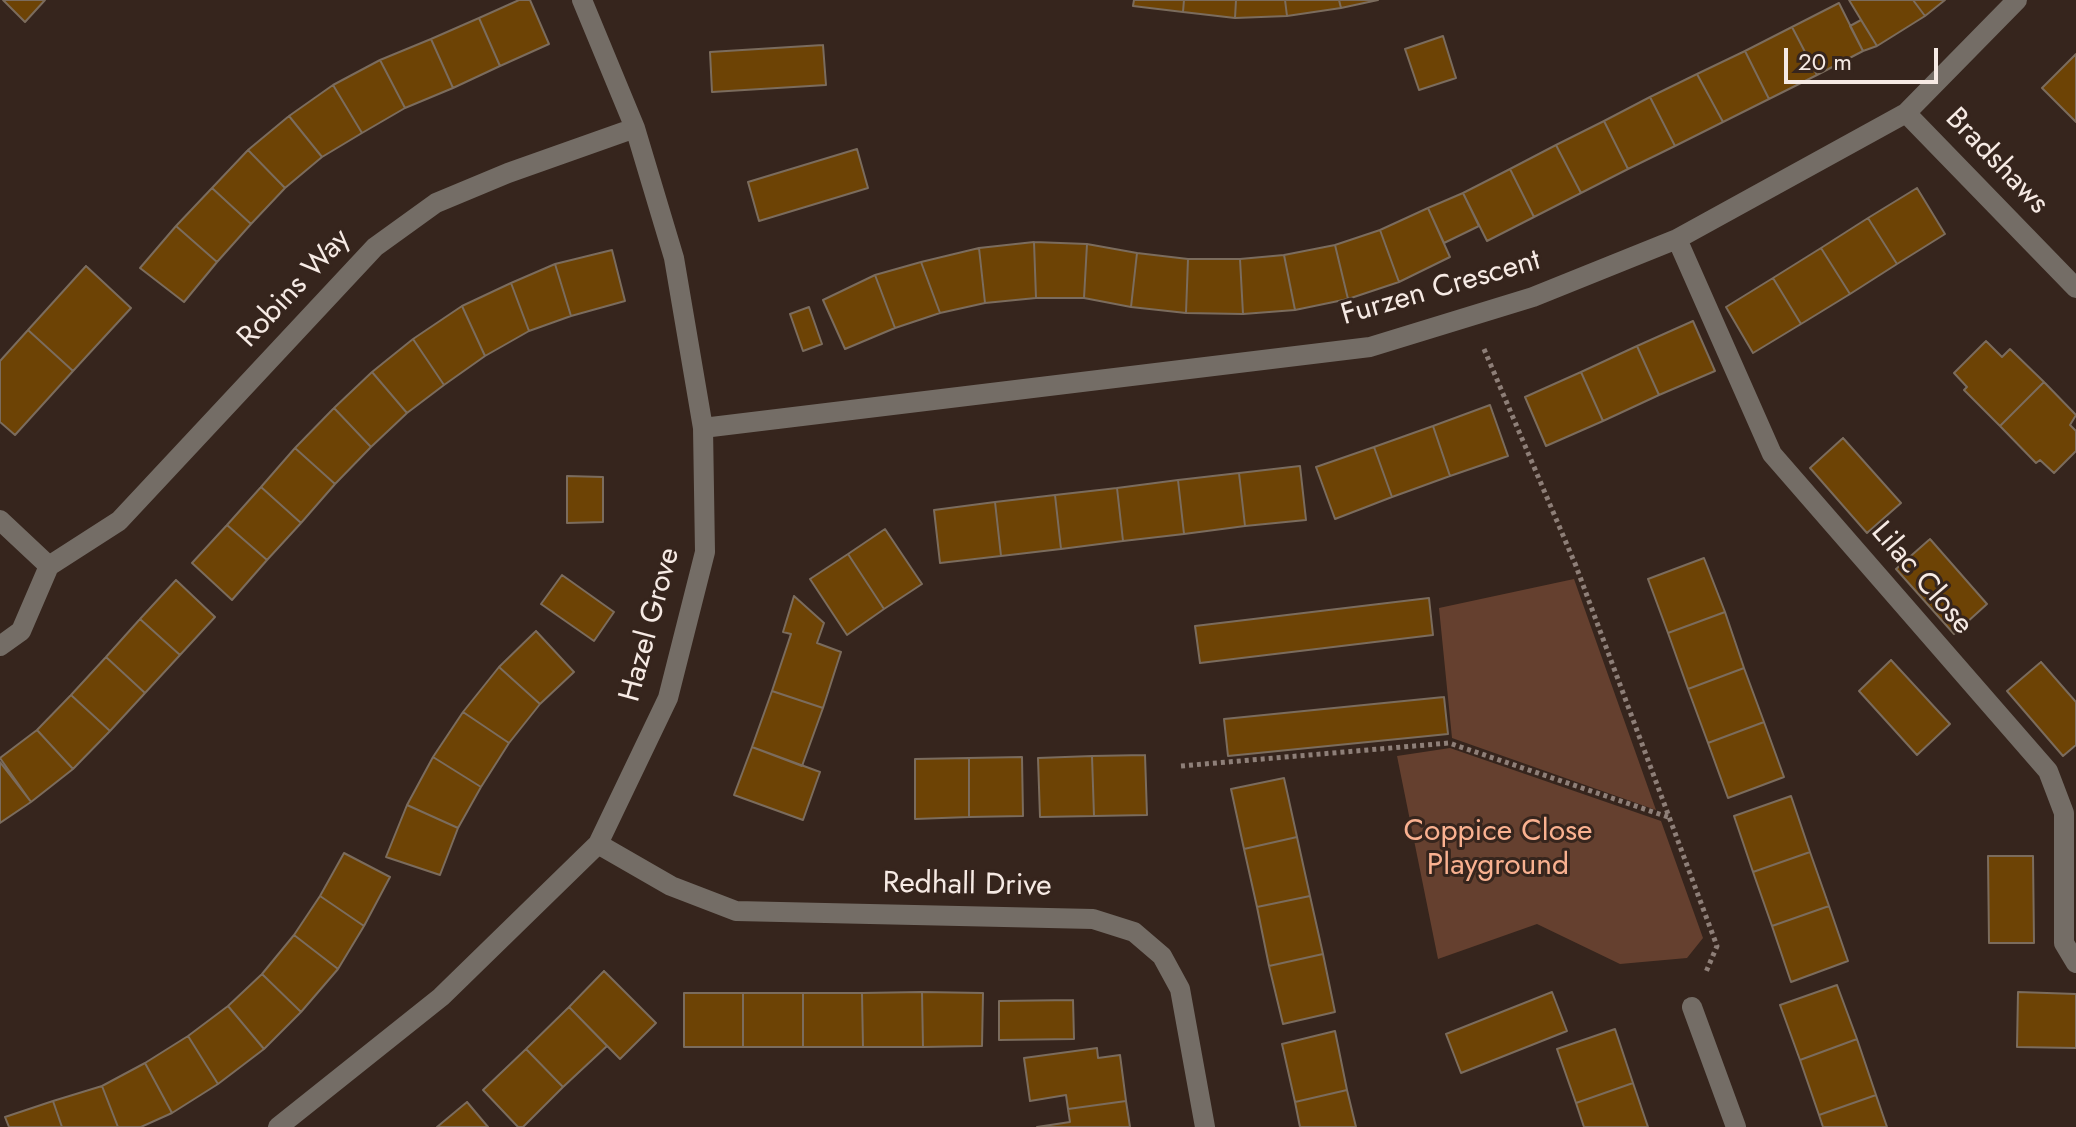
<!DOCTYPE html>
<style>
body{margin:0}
#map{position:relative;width:2076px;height:1127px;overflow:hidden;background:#36251d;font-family:Jost,sans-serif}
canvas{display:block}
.scale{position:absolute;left:1784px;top:48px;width:154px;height:36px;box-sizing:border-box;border:4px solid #f6eae4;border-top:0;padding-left:10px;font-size:24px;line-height:28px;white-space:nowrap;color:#f6eae4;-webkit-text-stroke:6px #36251d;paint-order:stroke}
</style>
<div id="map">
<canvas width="2076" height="1127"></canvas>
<div class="scale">20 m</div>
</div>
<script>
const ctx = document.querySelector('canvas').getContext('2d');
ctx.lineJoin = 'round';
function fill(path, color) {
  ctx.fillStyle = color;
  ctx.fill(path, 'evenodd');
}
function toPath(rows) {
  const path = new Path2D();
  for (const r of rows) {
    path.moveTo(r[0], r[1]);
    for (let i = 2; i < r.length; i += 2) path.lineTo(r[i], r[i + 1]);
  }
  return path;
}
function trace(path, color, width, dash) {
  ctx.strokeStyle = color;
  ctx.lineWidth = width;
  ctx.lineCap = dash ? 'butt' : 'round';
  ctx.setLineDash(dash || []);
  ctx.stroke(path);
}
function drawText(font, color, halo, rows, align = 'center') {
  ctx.font = font + ' Jost,sans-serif';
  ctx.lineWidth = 6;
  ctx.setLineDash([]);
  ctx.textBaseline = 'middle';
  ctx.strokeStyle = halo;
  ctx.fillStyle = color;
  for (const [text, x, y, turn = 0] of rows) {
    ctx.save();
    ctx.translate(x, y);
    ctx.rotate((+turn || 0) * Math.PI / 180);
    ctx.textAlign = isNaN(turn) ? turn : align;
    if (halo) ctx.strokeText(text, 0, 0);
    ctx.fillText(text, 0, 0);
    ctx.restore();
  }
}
fill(toPath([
 [1574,579,1656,810,1452,738,1439,608],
 [1450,748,1661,821,1703,938,1687,958,1620,964,1537,924,1438,959,1397,756]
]), '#65402f');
const building = toPath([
 [3,0,45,0,25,22,3,0],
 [519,0,530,0,549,44,500,66,479,18,519,0],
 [1134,0,1184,0,1183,12,1133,6,1134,0],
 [1184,0,1236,0,1235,18,1183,12,1184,0],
 [1236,0,1285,0,1287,16,1235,18,1236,0],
 [1285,0,1339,0,1341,8,1287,16,1285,0],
 [1339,0,1378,0,1341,8,1339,0],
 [1849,0,1913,0,1925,16,1877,46,1849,0],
 [1913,0,1945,0,1925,16,1913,0],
 [1839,3,1863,51,1817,75,1792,27,1839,3],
 [479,18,500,66,453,88,431,39,479,18],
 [1861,20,1877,46,1863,51,1850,26,1861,20],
 [1792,27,1817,75,1769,99,1745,51,1792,27],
 [1443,36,1456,78,1419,90,1405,49,1443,36],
 [431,39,453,88,405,108,380,60,431,39],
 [823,45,826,85,712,92,710,52,823,45],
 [1745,51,1769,99,1723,122,1697,74,1745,51],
 [2076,54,2076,122,2042,88,2076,54],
 [380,60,405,108,362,133,333,85,380,60],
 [1697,74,1723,122,1675,146,1650,97,1697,74],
 [333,85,362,133,322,157,289,116,333,85],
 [1650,97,1675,146,1628,169,1604,121,1650,97],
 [289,116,322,157,285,188,248,150,289,116],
 [1604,121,1628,169,1581,193,1556,145,1604,121],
 [1556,145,1581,193,1534,217,1510,169,1556,145],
 [857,149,868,188,759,221,748,182,857,149],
 [248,150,285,188,251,224,212,188,248,150],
 [1510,169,1534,217,1487,241,1463,193,1510,169],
 [212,188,251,224,217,262,176,226,212,188],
 [1917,188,1945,234,1897,264,1868,218,1917,188],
 [1463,193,1479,226,1444,243,1428,208,1463,193],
 [1428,208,1450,257,1399,282,1380,230,1428,208],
 [1868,218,1897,264,1850,294,1821,248,1868,218],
 [176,226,217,262,184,302,140,268,176,226],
 [1380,230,1399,282,1348,299,1335,245,1380,230],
 [1034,242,1087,244,1084,298,1036,298,1034,242],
 [1034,242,1036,298,985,303,979,248,1034,242],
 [1087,244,1137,253,1131,307,1084,298,1087,244],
 [1335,245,1348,299,1295,310,1284,255,1335,245],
 [979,248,985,303,940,313,921,262,979,248],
 [1821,248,1850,294,1801,324,1773,278,1821,248],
 [612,250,625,301,571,316,555,264,612,250],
 [1137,253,1188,259,1186,313,1131,307,1137,253],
 [1284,255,1295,310,1243,314,1240,259,1284,255],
 [1188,259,1240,259,1243,314,1186,313,1188,259],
 [921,262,940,313,895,328,875,275,921,262],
 [555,264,571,316,529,331,511,283,555,264],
 [86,266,131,308,73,371,28,330,86,266],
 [875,275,895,328,845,349,823,300,875,275],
 [1773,278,1801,324,1753,353,1726,307,1773,278],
 [511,283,529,331,485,356,462,306,511,283],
 [462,306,485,356,444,385,413,339,462,306],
 [809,307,822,344,803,351,790,314,809,307],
 [1693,321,1715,371,1659,395,1637,346,1693,321],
 [28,330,73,371,15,435,0,422,0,361,28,330],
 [413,339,444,385,407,413,372,372,413,339],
 [1986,341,2002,357,2010,349,2044,382,2000,426,1964,390,1967,387,1954,373,1986,341],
 [1637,346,1659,395,1603,421,1581,372,1637,346],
 [372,372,407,413,371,447,334,408,372,372],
 [1581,372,1603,421,1546,446,1525,397,1581,372],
 [2044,382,2076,415,2070,425,2076,431,2076,451,2054,473,2040,460,2036,463,2000,426,2044,382],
 [1490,405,1508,456,1450,476,1433,426,1490,405],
 [334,408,371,447,335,484,295,448,334,408],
 [1433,426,1450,476,1392,497,1374,447,1433,426],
 [1843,438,1901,503,1867,533,1810,468,1843,438],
 [1374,447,1392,497,1335,519,1316,467,1374,447],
 [295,448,335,484,301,523,261,487,295,448],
 [1300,466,1306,520,1245,526,1239,473,1300,466],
 [1239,473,1245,526,1184,534,1178,480,1239,473],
 [567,476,603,477,603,522,567,523,567,476],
 [1178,480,1184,534,1123,541,1117,488,1178,480],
 [261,487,301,523,267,560,227,525,261,487],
 [1117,488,1123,541,1061,549,1055,495,1117,488],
 [1055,495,1061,549,1001,556,995,502,1055,495],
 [995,502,1001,556,940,563,934,510,995,502],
 [227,525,267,560,232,600,192,563,227,525],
 [885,529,922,584,884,609,848,554,885,529],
 [1930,539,1987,604,1954,634,1896,569,1930,539],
 [848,554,884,609,847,635,810,579,848,554],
 [1704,558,1725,612,1668,633,1648,579,1704,558],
 [562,575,614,612,594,641,541,604,562,575],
 [176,580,215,617,180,655,140,619,176,580],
 [794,596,824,623,817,643,841,652,823,708,772,691,791,634,783,632,794,596],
 [1429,598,1433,635,1200,663,1195,626,1429,598],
 [1725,612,1744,668,1688,689,1668,633,1725,612],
 [140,619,180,655,145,693,106,657,140,619],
 [536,631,574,672,540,704,499,667,536,631],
 [106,657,145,693,110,731,71,695,106,657],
 [1891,660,1950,724,1917,755,1859,691,1891,660],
 [2041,662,2076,702,2076,745,2063,756,2007,691,2041,662],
 [499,667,540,704,509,743,463,712,499,667],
 [1744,668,1764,722,1708,743,1688,689,1744,668],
 [772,691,823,708,802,766,752,747,772,691],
 [71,695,110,731,73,769,37,730,71,695],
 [1444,697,1448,734,1228,756,1224,719,1444,697],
 [463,712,509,743,481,787,433,757,463,712],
 [1764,722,1784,777,1728,798,1708,743,1764,722],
 [37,730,73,769,31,802,0,758,37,730],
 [752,747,820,772,803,820,734,795,752,747],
 [1145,755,1147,815,1094,816,1092,756,1145,755],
 [1092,756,1094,816,1040,817,1038,758,1092,756],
 [433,757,481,787,458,828,407,805,433,757],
 [1022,757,1023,816,969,817,969,758,1022,757],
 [969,758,969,817,915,819,915,759,969,758],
 [0,762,31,802,0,823,0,762],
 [1284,778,1297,837,1244,849,1231,789,1284,778],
 [1791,796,1810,852,1753,872,1734,816,1791,796],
 [407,805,458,828,440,875,386,857,407,805],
 [1297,837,1310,896,1257,907,1244,849,1297,837],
 [1810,852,1829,906,1772,926,1753,872,1810,852],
 [344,853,390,877,364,926,320,896,344,853],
 [1988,856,2033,856,2034,943,1989,943,1988,856],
 [320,896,364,926,338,969,294,935,320,896],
 [1310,896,1323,954,1269,966,1257,907,1310,896],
 [1829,906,1848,961,1791,982,1772,926,1829,906],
 [294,935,338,969,301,1012,262,974,294,935],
 [1323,954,1335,1012,1283,1024,1269,966,1323,954],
 [604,971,656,1023,620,1059,569,1007,604,971],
 [262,974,301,1012,264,1049,228,1006,262,974],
 [1837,985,1857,1039,1800,1060,1780,1005,1837,985],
 [922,992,983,993,982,1046,923,1047,922,992],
 [922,992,923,1047,863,1047,862,993,922,992],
 [1552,992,1567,1031,1461,1073,1446,1034,1552,992],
 [2018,992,2076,994,2076,1048,2017,1047,2018,992],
 [684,993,743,993,743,1047,684,1047,684,993],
 [743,993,803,993,803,1047,743,1047,743,993],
 [803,993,862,993,863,1047,803,1047,803,993],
 [1073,1000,1074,1039,999,1040,999,1001,1073,1000],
 [228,1006,264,1049,218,1084,188,1036,228,1006],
 [569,1007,607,1046,563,1087,526,1049,569,1007],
 [1615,1029,1633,1083,1576,1103,1557,1049,1615,1029],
 [1335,1031,1347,1090,1295,1102,1282,1044,1335,1031],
 [188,1036,218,1084,172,1113,145,1063,188,1036],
 [1857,1039,1876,1095,1819,1115,1800,1060,1857,1039],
 [1097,1048,1098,1058,1120,1055,1126,1101,1068,1109,1066,1095,1030,1101,1024,1058,1097,1048],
 [526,1049,563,1087,523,1127,518,1127,483,1090,526,1049],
 [145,1063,172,1113,141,1127,118,1127,102,1086,145,1063],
 [1633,1083,1648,1127,1584,1127,1576,1103,1633,1083],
 [102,1086,118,1127,62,1127,53,1101,102,1086],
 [1347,1090,1356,1127,1300,1127,1295,1102,1347,1090],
 [1876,1095,1887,1127,1823,1127,1819,1115,1876,1095],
 [53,1101,62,1127,9,1127,5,1117,53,1101],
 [1126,1101,1130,1127,1037,1127,1070,1122,1068,1109,1126,1101],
 [467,1102,488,1127,437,1127,467,1102]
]);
fill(building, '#6d4305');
trace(building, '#7b6c5d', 2);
trace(toPath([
 [1484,349,1576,566,1717,946,1706,972],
 [1181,766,1449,743,1668,817]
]), '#8e7f78', 5, [4, 4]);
trace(toPath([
 [1906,113,2076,288],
 [1677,239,1772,454,2048,771,2064,813,2064,943,2076,963],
 [703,428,1370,347,1533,297,1677,239,1906,113,2017,0],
 [0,520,49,566],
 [0,646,21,631,49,566,119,521,375,247,436,203,508,173,635,128],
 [598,844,671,886,736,911,1093,919,1134,932,1162,956,1180,989,1205,1127],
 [1692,1007,1736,1127],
 [278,1127,441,997,598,844,668,698,705,552,703,428,674,258,635,128,582,0]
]), '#746d66', 20);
drawText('30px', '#f6eae4', '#36251d', [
 ["Bradshaws",1996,162,46],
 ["Robins Way",295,289,-47],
 ["Furzen Crescent",1441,289,-16],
 ["Lilac Close",1921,579,49],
 ["Hazel Grove",651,625,-75],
 ["Redhall Drive",967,886,1]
]);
drawText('30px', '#f9b190', '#36251d', [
 ["Coppice Close",1498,833],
 ["Playground",1498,867]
]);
</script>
